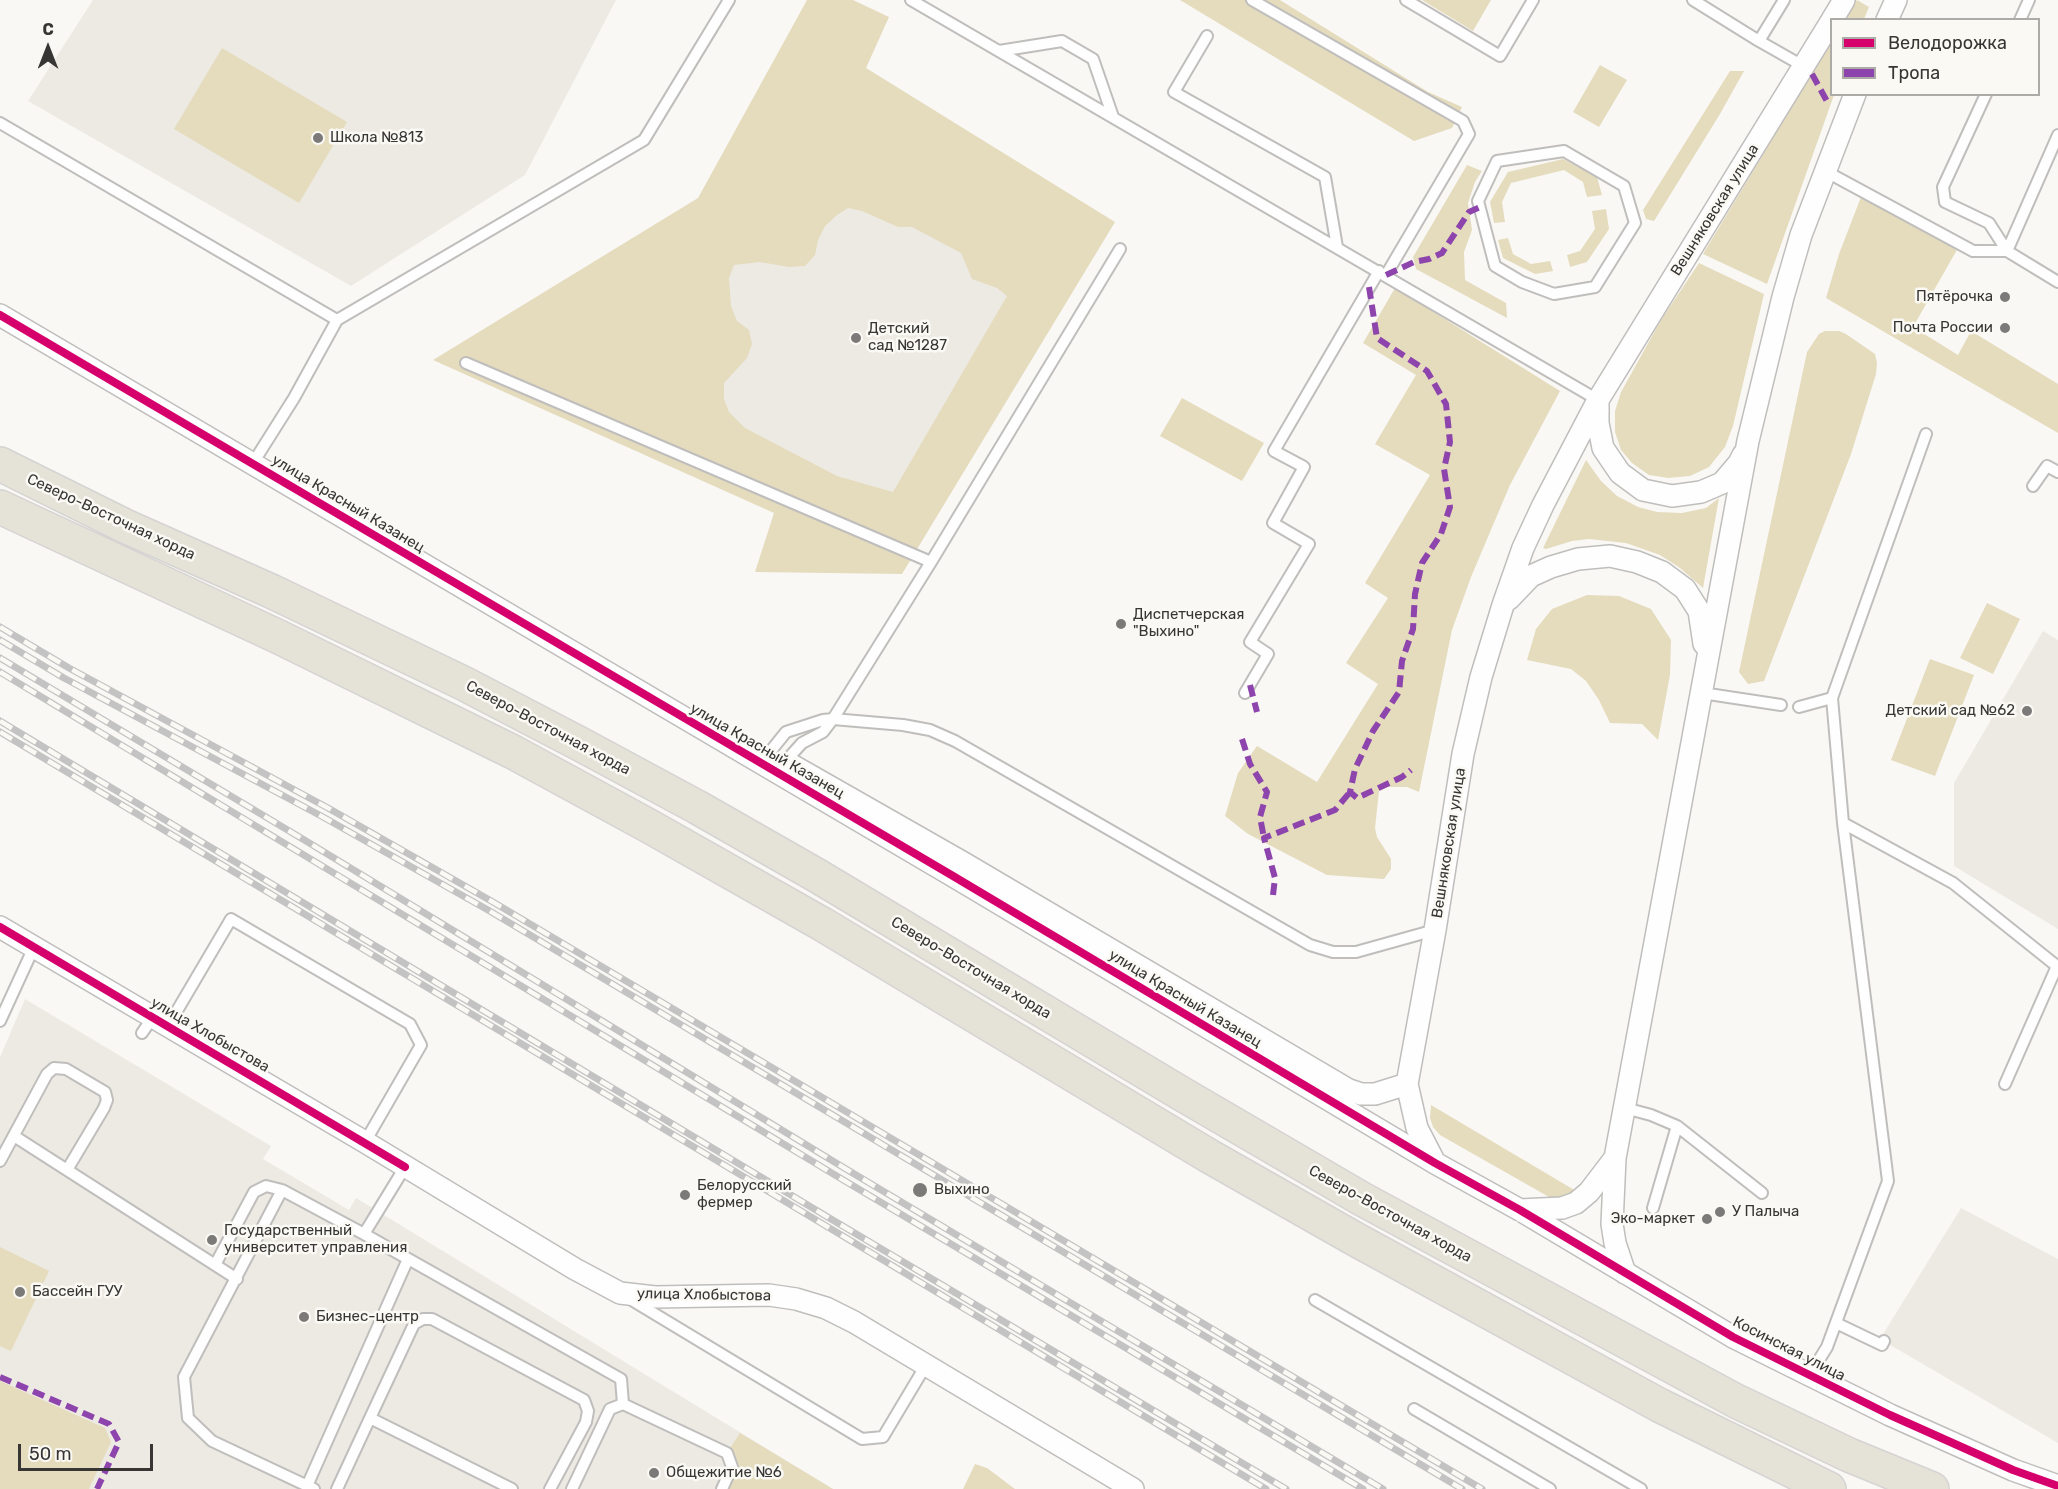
<!DOCTYPE html>
<meta charset="utf-8">
<style>
body{margin:0}
#map{position:relative;width:2058px;height:1489px;overflow:hidden;background:#f9f8f5;font-family:Rubik,sans-serif}
canvas{display:block}
.legend{position:absolute;left:1830px;top:18px;width:210px;height:78px;box-sizing:border-box;background:#faf9f4;border:2px solid #acaba8;margin:0;padding:8px 10px;list-style:none;font-size:18px;color:#373635}
.legend li{display:flex;align-items:center;gap:12px;height:30px}
.legend b{width:30px;border:2px solid #acaba8}
.north{position:absolute;left:18px;top:18px;width:60px;height:60px;-webkit-text-stroke:4px #faf9f4;paint-order:stroke;rotate:0deg;font-size:16px;font-weight:700;line-height:24px;text-align:center;color:#373635}
.north::after{content:'';display:block;margin:auto;width:21px;height:27px;background:#373635;clip-path:polygon(50% 0,100% 100%,50% 72%,0 100%)}
.scale{position:absolute;left:18px;top:1444px;width:135px;height:27px;box-sizing:border-box;border:3px solid #373635;border-top:0;padding-left:8px;font-size:18px;line-height:21px;white-space:nowrap;color:#373635;-webkit-text-stroke:4px #faf9f4;paint-order:stroke}
</style>
<div id="map">
<canvas width="2058" height="1489"></canvas>
<ul class="legend">
<li><b style="height:8px;background:#d6006c"></b>Велодорожка</li>
<li><b style="height:8px;background:#8e44ad"></b>Тропа</li>
</ul>
<div class="north">С</div>
<div class="scale">50 m</div>
</div>
<script>
const ctx = document.querySelector('canvas').getContext('2d');
ctx.lineJoin = 'round';
function fill(path, color) {
  ctx.fillStyle = color;
  ctx.fill(path, 'evenodd');
}
function toPath(rows) {
  const path = new Path2D();
  for (const r of rows) {
    path.moveTo(r[0], r[1]);
    for (let i = 2; i < r.length; i += 2) path.lineTo(r[i], r[i + 1]);
  }
  return path;
}
function trace(path, color, width, dash) {
  ctx.strokeStyle = color;
  ctx.lineWidth = width;
  ctx.lineCap = dash ? 'butt' : 'round';
  ctx.setLineDash(dash || []);
  ctx.stroke(path);
}
function drawText(font, color, halo, rows, align = 'center') {
  ctx.font = font + ' Rubik,sans-serif';
  ctx.lineWidth = 5;
  ctx.setLineDash([]);
  ctx.textBaseline = 'middle';
  ctx.strokeStyle = halo;
  ctx.fillStyle = color;
  for (const [text, x, y, turn = 0] of rows) {
    ctx.save();
    ctx.translate(x, y);
    ctx.rotate((+turn || 0) * Math.PI / 180);
    ctx.textAlign = isNaN(turn) ? turn : align;
    if (halo) ctx.strokeText(text, 0, 0);
    ctx.fillText(text, 0, 0);
    ctx.restore();
  }
}
fill(toPath([
 [93,0,616,0,525,175,351,286,28,101],
 [798,147,1049,286,914,529,663,390],
 [2043,631,2058,640,2058,929,1954,866,1954,783],
 [25,999,271,1146,263,1159,349,1210,356,1198,833,1489,0,1489,0,1057],
 [1961,1208,2058,1259,2058,1443,1880,1339]
]), '#edeae3');
fill(toPath([
 [807,0,853,0,889,17,866,68,1115,222,902,574,755,572,774,513,433,360,698,198],
 [848,208,862,211,898,227,912,227,961,253,972,279,997,288,1007,296,893,492,837,476,745,428,729,412,724,399,724,383,747,358,752,344,749,330,737,321,731,306,729,278,734,265,760,262,789,267,805,266,815,255,818,240,825,226,837,215],
 [1180,0,1280,0,1428,92,1462,107,1452,128,1414,141],
 [1422,0,1491,0,1473,31],
 [1857,0,1869,7,1864,19,1845,19],
 [1831,42,1832,94,1834,95,1767,284,1703,254],
 [222,48,347,122,299,203,174,129],
 [1600,65,1627,80,1599,127,1573,112],
 [1730,71,1744,71,1720,114,1654,221,1646,219,1643,210],
 [1563,159,1597,177,1602,195,1587,197,1583,182,1564,170,1511,183,1502,202,1505,222,1494,223,1490,202,1508,172],
 [1467,165,1482,171,1475,182,1468,203,1472,230,1464,252,1465,280,1506,303,1507,318,1416,269,1413,257],
 [1861,197,1958,248,1913,327,1958,355,1971,331,2058,384,2058,433,1826,298,1839,254],
 [1606,209,1609,229,1587,262,1570,267,1567,255,1580,251,1595,229,1592,211],
 [1508,238,1513,254,1531,264,1550,261,1553,271,1535,274,1503,258,1498,240],
 [1699,263,1764,294,1733,426,1725,447,1709,467,1690,476,1668,478,1649,475,1632,463,1621,450,1615,432,1615,411,1621,392,1661,320],
 [1395,288,1560,391,1510,485,1471,577,1452,630,1419,792,1407,787,1388,787,1379,791,1375,828,1377,837,1391,859,1391,869,1384,879,1327,875,1248,834,1225,816,1238,773,1257,746,1317,782,1378,684,1346,663,1388,598,1365,583,1430,475,1375,444,1416,375,1363,343],
 [1825,331,1839,331,1846,334,1875,354,1877,363,1876,374,1851,454,1764,681,1748,684,1739,672,1807,352,1819,334],
 [1182,398,1264,443,1242,481,1160,436],
 [1586,460,1601,481,1617,496,1638,507,1657,512,1682,513,1706,508,1719,498,1703,588,1680,568,1660,555,1626,543,1589,539,1572,541,1546,549,1543,548],
 [1587,595,1619,596,1651,609,1671,640,1670,675,1658,740,1642,724,1610,723,1599,700,1586,681,1571,669,1527,660,1536,629,1552,609],
 [1987,603,2020,619,1993,674,1960,658],
 [1930,659,1974,675,1935,776,1891,760],
 [1431,1105,1576,1191,1567,1198,1558,1200,1549,1197,1440,1135,1433,1127,1430,1118],
 [0,1247,49,1271,11,1351,0,1346],
 [0,1381,105,1428,111,1442,89,1489,0,1489],
 [740,1433,833,1489,722,1489,732,1467,727,1453],
 [975,1464,987,1468,1015,1489,963,1489]
]), '#e5dbbd');
const lane = toPath([
 [911,0,1598,400],
 [1252,0,1463,121,1469,134,1386,275],
 [1406,0,1500,56,1533,0],
 [1693,0,1759,41],
 [1784,0,1759,41,1803,66],
 [2020,20,2029,0],
 [1207,36,1174,92,1325,177,1337,247],
 [999,51,1062,41,1093,59,1113,117],
 [1986,94,1943,187,1945,202,1989,223,2007,251,2058,135],
 [0,123,337,320],
 [1564,151,1624,186,1635,223,1595,287,1554,294,1522,282,1495,266,1478,201,1497,161,1564,151],
 [1825,171,1973,251,2007,251,2058,282],
 [466,363,931,562],
 [1926,434,1832,698,1843,823,1953,883,2058,967],
 [253,463,294,398,337,320,644,140,729,0],
 [2033,486,2047,466,2058,472],
 [1245,693,1268,654,1250,642,1309,544,1273,523,1304,467,1274,451,1379,271],
 [1702,693,1781,705],
 [1799,707,1832,698],
 [761,763,786,732,823,720,833,719,903,725,930,730,955,741,1310,945,1333,952,1356,952,1435,930],
 [784,763,802,743,823,732,833,719,931,562,1120,249],
 [0,1021,34,947],
 [168,1026,231,919,410,1024,421,1045,365,1142],
 [142,1033,153,1017],
 [2005,1084,2057,966],
 [1625,1108,1651,1115,1677,1126,1762,1193],
 [14,1136,237,1279],
 [0,1161,47,1074,54,1068,66,1069,105,1092,107,1100,104,1108,67,1170],
 [1653,1208,1677,1126],
 [364,1234,405,1167],
 [215,1265,254,1192,266,1186,282,1190],
 [630,1299,862,1439,883,1437,926,1365],
 [1315,1300,1641,1489],
 [1836,1323,1882,1345,1884,1341],
 [1809,1376,1827,1347,1888,1181,1843,823],
 [1414,1409,1550,1489],
 [307,1486,408,1259],
 [314,1489,212,1441,188,1418,184,1377,282,1190,364,1234,621,1379,623,1404],
 [337,1489,370,1418],
 [512,1489,370,1418,414,1324,423,1319,432,1319,584,1400,588,1411,586,1422,550,1489],
 [572,1489,610,1409,623,1404,727,1453,732,1467,722,1489]
]);
const street = toPath([
 [1832,20,1844,0],
 [1887,20,1896,0],
 [0,315,953,876,1435,1163,1520,1210,1733,1337,1890,1415,2013,1470,2058,1486],
 [1598,401,1598,423,1603,448,1620,473,1643,490,1672,496,1701,492,1722,483,1739,463,1743,455],
 [1509,599,1531,576,1551,567,1578,559,1610,556,1637,562,1662,572,1685,589,1699,611,1704,644],
 [790,764,962,862,1349,1090,1361,1094,1375,1094,1407,1084],
 [0,927,365,1142,575,1269,620,1293,655,1297,769,1295,796,1299,826,1308,854,1322,1133,1489],
 [1435,1163,1417,1128,1407,1084,1435,930,1463,754,1481,677,1503,605,1523,548,1543,505,1598,400,1832,20],
 [1520,1210,1562,1208,1576,1203,1589,1192,1615,1158],
 [1625,1273,1615,1243,1612,1224,1615,1158,1748,441,1783,297,1801,235,1855,94]
]);
const primary = toPath([
 [0,464,125,526,271,591,463,683,580,744,697,807,816,875,1182,1094,1362,1199,1736,1401,1849,1455,1932,1489],
 [0,507,279,637,513,752,649,826,822,924,1209,1156,1355,1239,1659,1405,1829,1489]
]);
trace(lane, '#bfbebc', 14);
trace(street, '#bfbebc', 24);
trace(primary, '#d5d4d3', 36);
trace(lane, '#fefefe', 10);
trace(street, '#fefefe', 21);
trace(primary, '#e5e2d8', 33);
const rail = toPath([
 [0,627,69,668,328,808,493,902,1482,1489],
 [0,640,64,678,323,817,488,910,1462,1489],
 [0,658,306,841,846,1169,1383,1489],
 [0,672,840,1178,1363,1489],
 [0,721,831,1219,1286,1489],
 [0,732,1266,1489]
]);
trace(rail, '#c3c3c3', 7);
trace(rail, '#faf9f4', 4.5, [14]);
trace(toPath([
 [1812,74,1829,105],
 [1386,275,1414,262,1429,259,1442,253,1469,212,1480,207],
 [1369,287,1377,338,1427,371,1446,404,1450,442,1444,469,1450,507,1441,534,1422,563,1415,594,1413,629,1402,661,1399,692,1373,731,1355,769,1350,792,1357,798,1402,777,1411,770],
 [1250,685,1257,712],
 [1242,739,1250,764,1267,792,1260,817,1264,838],
 [1273,895,1275,878,1264,838,1335,810,1350,792],
 [0,1377,109,1424,119,1442,97,1489]
]), '#8e44ad', 6, [12, 6]);
trace(toPath([
 [0,315,953,876,1435,1163,1520,1210,1733,1337,1890,1415,2013,1470,2058,1486],
 [0,927,405,1167]
]), '#d6006c', 8);
for (const [x, y, r, color] of [
 [318,138,6,"#7b7a78"],
 [2005,297,6,"#7b7a78"],
 [2005,328,6,"#7b7a78"],
 [856,338,6,"#7b7a78"],
 [1121,624,6,"#7b7a78"],
 [2027,711,6,"#7b7a78"],
 [920,1190,8,"#7b7a78"],
 [685,1195,6,"#7b7a78"],
 [1720,1212,6,"#7b7a78"],
 [1707,1219,6,"#7b7a78"],
 [212,1240,6,"#7b7a78"],
 [20,1292,6,"#7b7a78"],
 [304,1317,6,"#7b7a78"],
 [654,1473,6,"#7b7a78"]
]) {
  const dot = new Path2D();
  dot.arc(x, y, r, 0, 2 * Math.PI);
  ctx.fillStyle = color;
  ctx.fill(dot);
  trace(dot, '#faf9f4', 2);
}
drawText('15px', '#373635', '#faf9f4', [
 ["Школа №813",330,138],
 ["Пятёрочка",1993,297,"right"],
 ["Почта России",1993,328,"right"],
 ["Детский",868,329],
 ["сад №1287",868,346],
 ["Диспетчерская",1133,615],
 ["\"Выхино\"",1133,632],
 ["Детский сад №62",2015,711,"right"],
 ["Белорусский",697,1186],
 ["фермер",697,1203],
 ["Выхино",934,1190],
 ["У Палыча",1732,1212],
 ["Эко-маркет",1695,1219,"right"],
 ["Государственный",224,1231],
 ["университет управления",224,1248],
 ["Бассейн ГУУ",32,1292],
 ["Бизнес-центр",316,1317],
 ["Общежитие №6",666,1473]
], 'left');
drawText('15px', '#373635', '#faf9f4', [
 ["Вешняковская улица",1715,210,-58],
 ["улица Красный Казанец",348,504,31],
 ["Северо-Восточная хорда",111,517,25],
 ["Северо-Восточная хорда",548,728,28],
 ["улица Красный Казанец",767,751,30],
 ["Вешняковская улица",1449,843,-81],
 ["Северо-Восточная хорда",971,968,31],
 ["улица Красный Казанец",1185,999,31],
 ["улица Хлобыстова",210,1035,30],
 ["Северо-Восточная хорда",1390,1214,29],
 ["улица Хлобыстова",704,1295,1],
 ["Косинская улица",1789,1349,27]
]);
</script>
